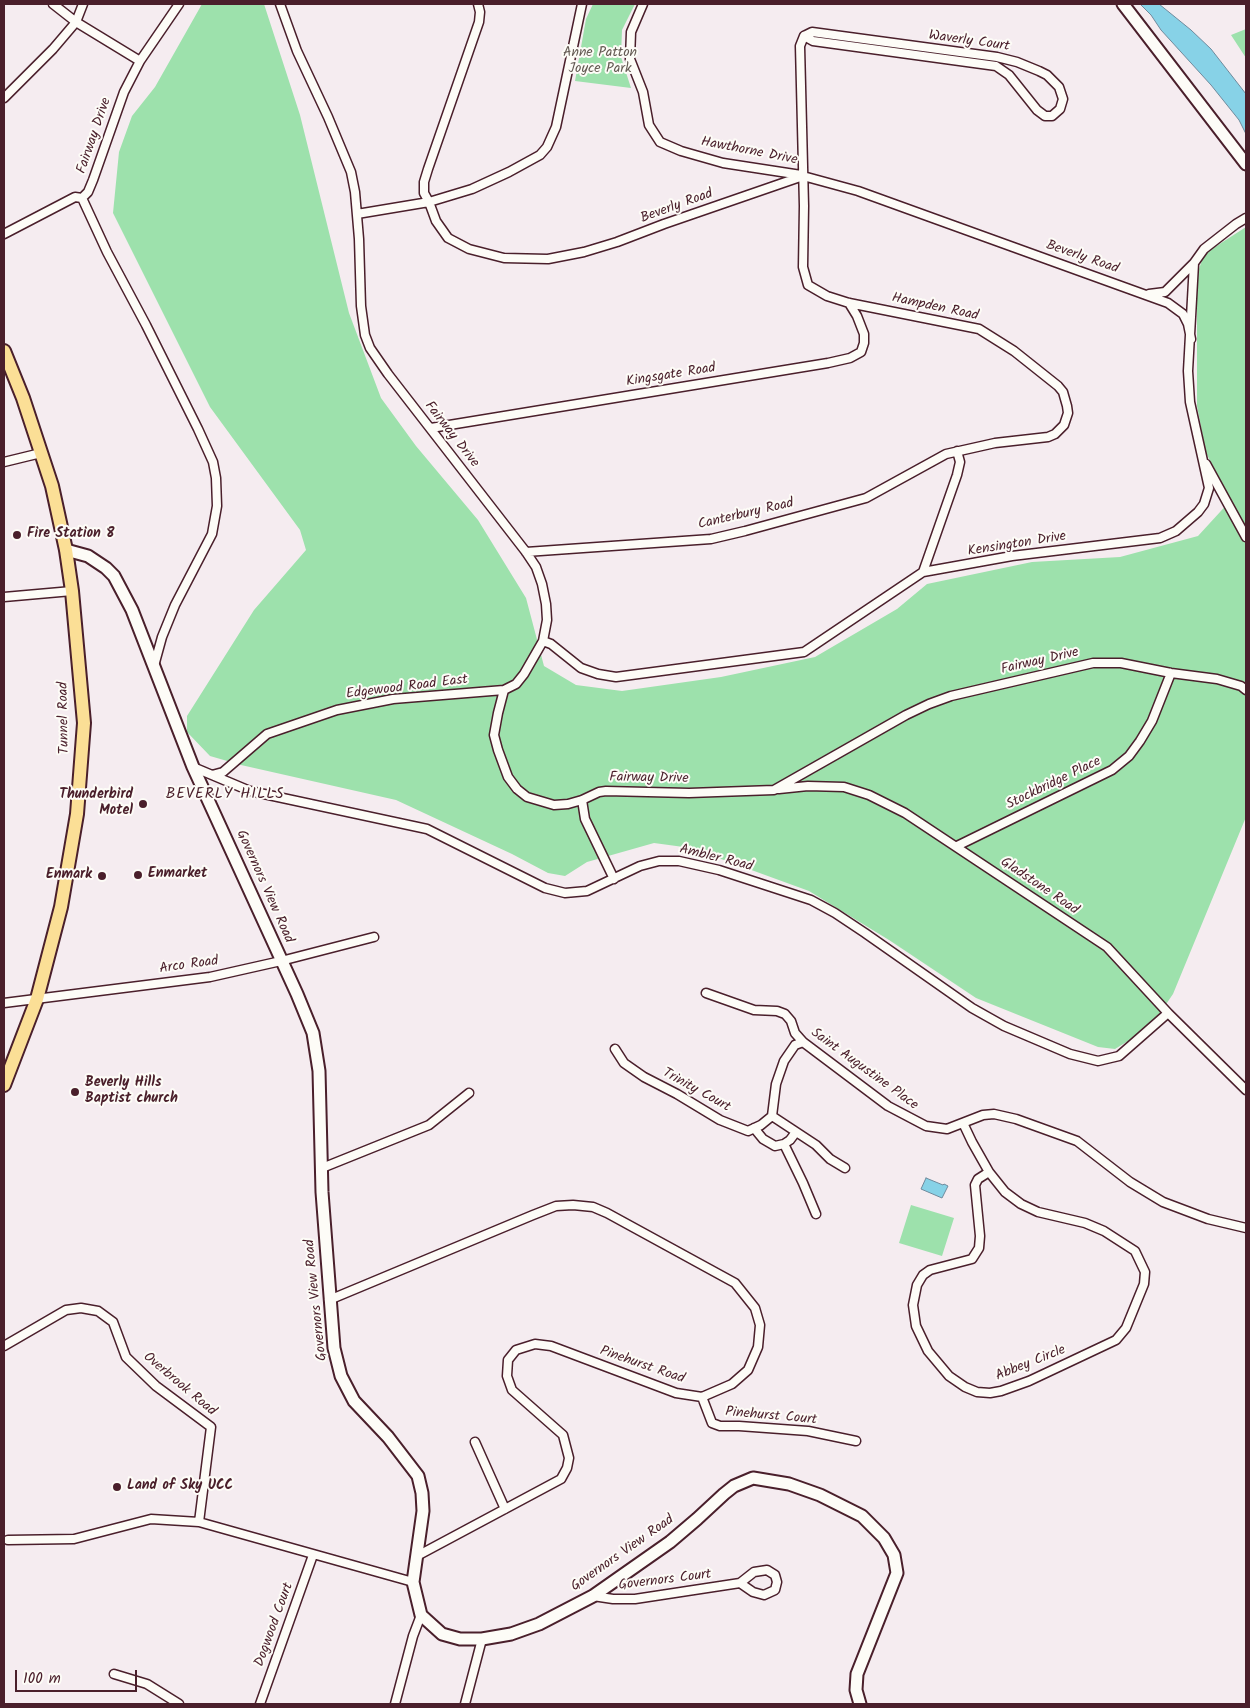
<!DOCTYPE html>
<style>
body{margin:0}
#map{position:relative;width:1250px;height:1708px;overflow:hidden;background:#f5ecf0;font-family:Kalam,sans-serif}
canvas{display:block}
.frame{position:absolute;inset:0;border:5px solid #4a1f2b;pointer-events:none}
.scale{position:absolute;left:15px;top:1670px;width:122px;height:22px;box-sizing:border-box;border:2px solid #4a1f2b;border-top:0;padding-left:6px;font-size:15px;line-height:18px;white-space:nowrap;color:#4a1f2b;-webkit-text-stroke:4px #fdfcf7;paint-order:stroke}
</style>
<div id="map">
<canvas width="1250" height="1708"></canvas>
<div class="frame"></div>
<div class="scale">100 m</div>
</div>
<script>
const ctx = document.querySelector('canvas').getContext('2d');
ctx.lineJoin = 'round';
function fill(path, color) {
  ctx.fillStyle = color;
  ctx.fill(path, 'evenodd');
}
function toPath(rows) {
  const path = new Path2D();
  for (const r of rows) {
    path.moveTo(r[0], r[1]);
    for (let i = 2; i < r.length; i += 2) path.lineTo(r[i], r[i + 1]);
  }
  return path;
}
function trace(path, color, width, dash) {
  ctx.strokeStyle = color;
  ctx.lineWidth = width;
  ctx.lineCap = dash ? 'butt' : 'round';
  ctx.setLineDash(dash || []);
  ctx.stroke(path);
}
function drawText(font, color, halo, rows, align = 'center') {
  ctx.font = font + ' Kalam,sans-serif';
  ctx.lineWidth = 4;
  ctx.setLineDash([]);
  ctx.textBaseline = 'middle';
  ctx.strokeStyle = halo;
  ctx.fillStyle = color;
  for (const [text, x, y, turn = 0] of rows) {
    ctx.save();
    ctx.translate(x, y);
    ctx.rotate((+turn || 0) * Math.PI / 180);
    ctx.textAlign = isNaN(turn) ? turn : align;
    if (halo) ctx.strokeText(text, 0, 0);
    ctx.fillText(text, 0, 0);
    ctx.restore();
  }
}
fill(toPath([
 [202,4,264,4,300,115,349,313,381,398,416,446,478,520,526,598,544,666,576,685,622,691,721,677,815,657,897,609,927,584,1032,562,1120,557,1198,536,1231,500,1206,453,1197,406,1197,275,1204,254,1246,227,1246,817,1173,994,1158,1016,1133,1038,1115,1049,1098,1047,976,998,889,940,809,891,691,848,654,843,587,862,565,876,548,873,512,854,396,800,241,765,210,756,187,732,187,716,254,610,306,550,300,530,210,407,113,213,119,152,132,116,155,87],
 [593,4,635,4,622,30,621,57,631,88,575,81,586,19],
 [1246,29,1246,58,1231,35],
 [911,1205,954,1218,942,1256,899,1243]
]), '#9de1ac');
const water = toPath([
 [1140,4,1159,4,1191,30,1211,49,1246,94,1246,134,1239,120,1211,85,1161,30,1151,15,1140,4],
 [926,1178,943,1185,944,1184,948,1186,942,1198,921,1189,926,1178]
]);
fill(water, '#87d2e7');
trace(water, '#6f8a9c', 1);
const street = toPath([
 [53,4,76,22,140,61],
 [280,4,297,51,328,117,351,172,355,192,359,239,361,306,365,335,370,348,388,374,526,552,536,567,542,584,546,604,547,620,543,641,524,674,516,684,504,690,498,713,494,735,498,750,508,777,517,789,527,797,554,805,568,804,582,800,599,792,606,791,689,793,774,790,906,715,929,704,951,696,1093,663,1121,663,1171,673,1217,679,1241,686,1246,690],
 [478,4,480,12,479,22,428,169,424,182,424,193,429,202,436,221,448,238,469,249,504,258,548,259,584,252,617,242,664,224,803,176,858,191,1168,303,1183,314,1188,324,1191,339],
 [643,4,631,32,630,59,643,92,649,125,660,142,681,151,723,163,801,175],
 [4,98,53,49,76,22,83,4],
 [357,214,429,202,472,189,509,172,540,155,547,147,556,127,582,4],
 [4,234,75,197,82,198],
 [1149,294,1165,292,1194,263],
 [431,428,828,363,850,358,861,352,864,343,864,334,857,316,849,303],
 [4,462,41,453],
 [1206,464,1246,537],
 [526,552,711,539,745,531,866,498,946,454,995,443,1048,437,1055,434,1064,425,1068,413,1067,406,1063,392,1058,386,1014,351,979,329,849,303,827,296,808,285,803,267,804,206,800,46,804,36,812,32,997,57,1017,62,1039,71,1047,75,1059,87,1063,99,1060,109,1052,116,1045,116,1037,110,1009,75,996,66,813,41,804,36],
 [923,572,957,475,960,462,957,451],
 [4,597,72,591],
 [543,641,551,644,581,668,598,674,616,677,804,652,923,572,1012,556,1160,538,1176,531,1198,512,1204,504,1209,488,1190,402,1188,371,1194,263,1204,249,1236,224,1246,218],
 [154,666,162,637,175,605,212,534,217,506,216,478,213,462,198,429,146,325,107,252,82,198,88,192,93,180,124,92,140,61,179,4],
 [193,767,250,791,427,829,545,888,565,893,587,891,640,866,659,861,679,861,719,870,811,900,835,913,865,933,972,1008,1004,1026,1070,1054,1098,1061,1119,1056,1168,1013],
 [212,775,223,772,267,734,337,710,393,699,504,690],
 [779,789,808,786,844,787,869,795,905,813,1107,947,1168,1013,1246,1090],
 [582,800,585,819,614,879],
 [957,846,1112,770,1129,756,1140,741,1152,721,1171,673],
 [706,993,754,1010,777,1011,785,1014,791,1021,795,1033,803,1042,888,1106,926,1126,947,1129,983,1115,994,1114,1016,1119,1077,1141,1130,1182,1163,1202,1208,1219,1246,1228],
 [4,1003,210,977,281,961,374,937],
 [803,1042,795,1045,784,1061,776,1084,772,1116,816,1145,830,1159,845,1168],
 [615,1049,624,1063,644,1077,677,1094,720,1120,748,1131,761,1125,772,1116],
 [963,1123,972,1142,989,1172],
 [754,1128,763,1139,775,1146,784,1144,790,1140,796,1132],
 [784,1144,803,1183,816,1214],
 [322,1168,429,1125,469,1093],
 [989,1172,1005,1192,1021,1204,1038,1212,1085,1223,1104,1231,1135,1251,1145,1272,1144,1284,1126,1328,1116,1340,1029,1381,1001,1391,990,1393,977,1392,965,1387,949,1376,928,1351,916,1326,913,1305,917,1285,923,1275,930,1270,972,1259,979,1248,980,1236,975,1185,978,1179,989,1172],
 [329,1300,533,1215,556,1206,573,1205,593,1207,607,1213,735,1283,755,1308,760,1325,758,1347,748,1370,732,1384,702,1397,676,1393,551,1346,535,1344,516,1350,508,1360,507,1376,512,1390,563,1435,569,1458,567,1468,561,1479,417,1556],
 [4,1346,66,1310,81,1308,98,1311,113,1322,126,1357,156,1386,211,1427,199,1522],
 [702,1397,712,1423,720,1426,739,1426,808,1431,856,1441],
 [475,1442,505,1509],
 [8,1540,74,1539,151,1519,199,1522,413,1582],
 [593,1596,613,1599,635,1599,740,1583,753,1592,764,1595,775,1590,777,1582,775,1575,767,1570,754,1572,740,1583],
 [114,1674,147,1684,179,1704],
 [260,1704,313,1555],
 [395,1704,413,1636,421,1615],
 [465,1704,482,1639]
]);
const secondary = toPath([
 [1123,4,1246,164],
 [66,550,88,556,106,568,114,576,132,610,193,767,297,994,313,1033,319,1071,322,1192,334,1348,341,1376,354,1401,388,1437,418,1476,422,1493,423,1511,413,1582,421,1615,442,1634,460,1639,482,1639,511,1634,539,1624,593,1596,670,1542,697,1519,724,1494,734,1486,753,1478,789,1484,820,1495,862,1516,884,1538,894,1555,897,1573,857,1674,856,1690,860,1704]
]);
const primary = toPath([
 [4,351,23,398,52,486,66,550,72,591,84,723,77,814,61,907,37,999,4,1085]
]);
trace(street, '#4a1f2b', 11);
trace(secondary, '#4a1f2b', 15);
trace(primary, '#4a1f2b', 16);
trace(street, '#fdfcf7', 8);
trace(secondary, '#fdfcf7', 11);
trace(primary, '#fbdf96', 12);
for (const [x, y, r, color] of [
 [17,535,5,"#4a1f2b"],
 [143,804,5,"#4a1f2b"],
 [138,875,5,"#4a1f2b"],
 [102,876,5,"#4a1f2b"],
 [75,1092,5,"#4a1f2b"],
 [117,1487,5,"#4a1f2b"]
]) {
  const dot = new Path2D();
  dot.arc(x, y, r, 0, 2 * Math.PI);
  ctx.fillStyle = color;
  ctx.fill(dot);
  trace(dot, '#fdfcf7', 2);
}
drawText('14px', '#4a1f2b', '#fdfcf7', [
 ["Waverly Court",969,42,8],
 ["Fairway Drive",95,136,-71],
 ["Hawthorne Drive",749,152,11],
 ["Beverly Road",677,207,-20],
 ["Beverly Road",1082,258,19],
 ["Hampden Road",935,308,12],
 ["Kingsgate Road",671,376,-9],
 ["Fairway Drive",451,435,52],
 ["Canterbury Road",746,515,-13],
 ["Kensington Drive",1017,545,-9],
 ["Fairway Drive",1040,662,-13],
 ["Edgewood Road East",407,688,-7],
 ["Tunnel Road",65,718,-91],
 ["Fairway Drive",649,779,1],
 ["Stockbridge Place",1054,784,-26],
 ["Ambler Road",716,859,14],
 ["Governors View Road",264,887,66],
 ["Gladstone Road",1039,887,34],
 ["Arco Road",189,966,-8],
 ["Saint Augustine Place",864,1070,36],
 ["Trinity Court",696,1091,29],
 ["Governors View Road",317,1300,-96],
 ["Abbey Circle",1031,1364,-22],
 ["Pinehurst Road",642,1366,19],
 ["Overbrook Road",179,1385,40],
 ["Pinehurst Court",771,1417,5],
 ["Governors View Road",623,1554,-35],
 ["Governors Court",665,1581,-7],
 ["Dogwood Court",275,1625,-70]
]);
drawText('14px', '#635952', '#fdfcf7', [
 ["Anne Patton",600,54],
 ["Joyce Park",600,70]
]);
drawText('bold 14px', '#4a1f2b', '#fdfcf7', [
 ["Fire Station 8",27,535],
 ["Thunderbird",133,796,"right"],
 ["Motel",133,812,"right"],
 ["Enmarket",148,875],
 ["Enmark",92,876,"right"],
 ["Beverly Hills",85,1084],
 ["Baptist church",85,1100],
 ["Land of Sky UCC",127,1487]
], 'left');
ctx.letterSpacing = '1px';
drawText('15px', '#4a1f2b', '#fdfcf7', [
 ["BEVERLY HILLS",225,795]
]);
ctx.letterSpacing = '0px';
</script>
